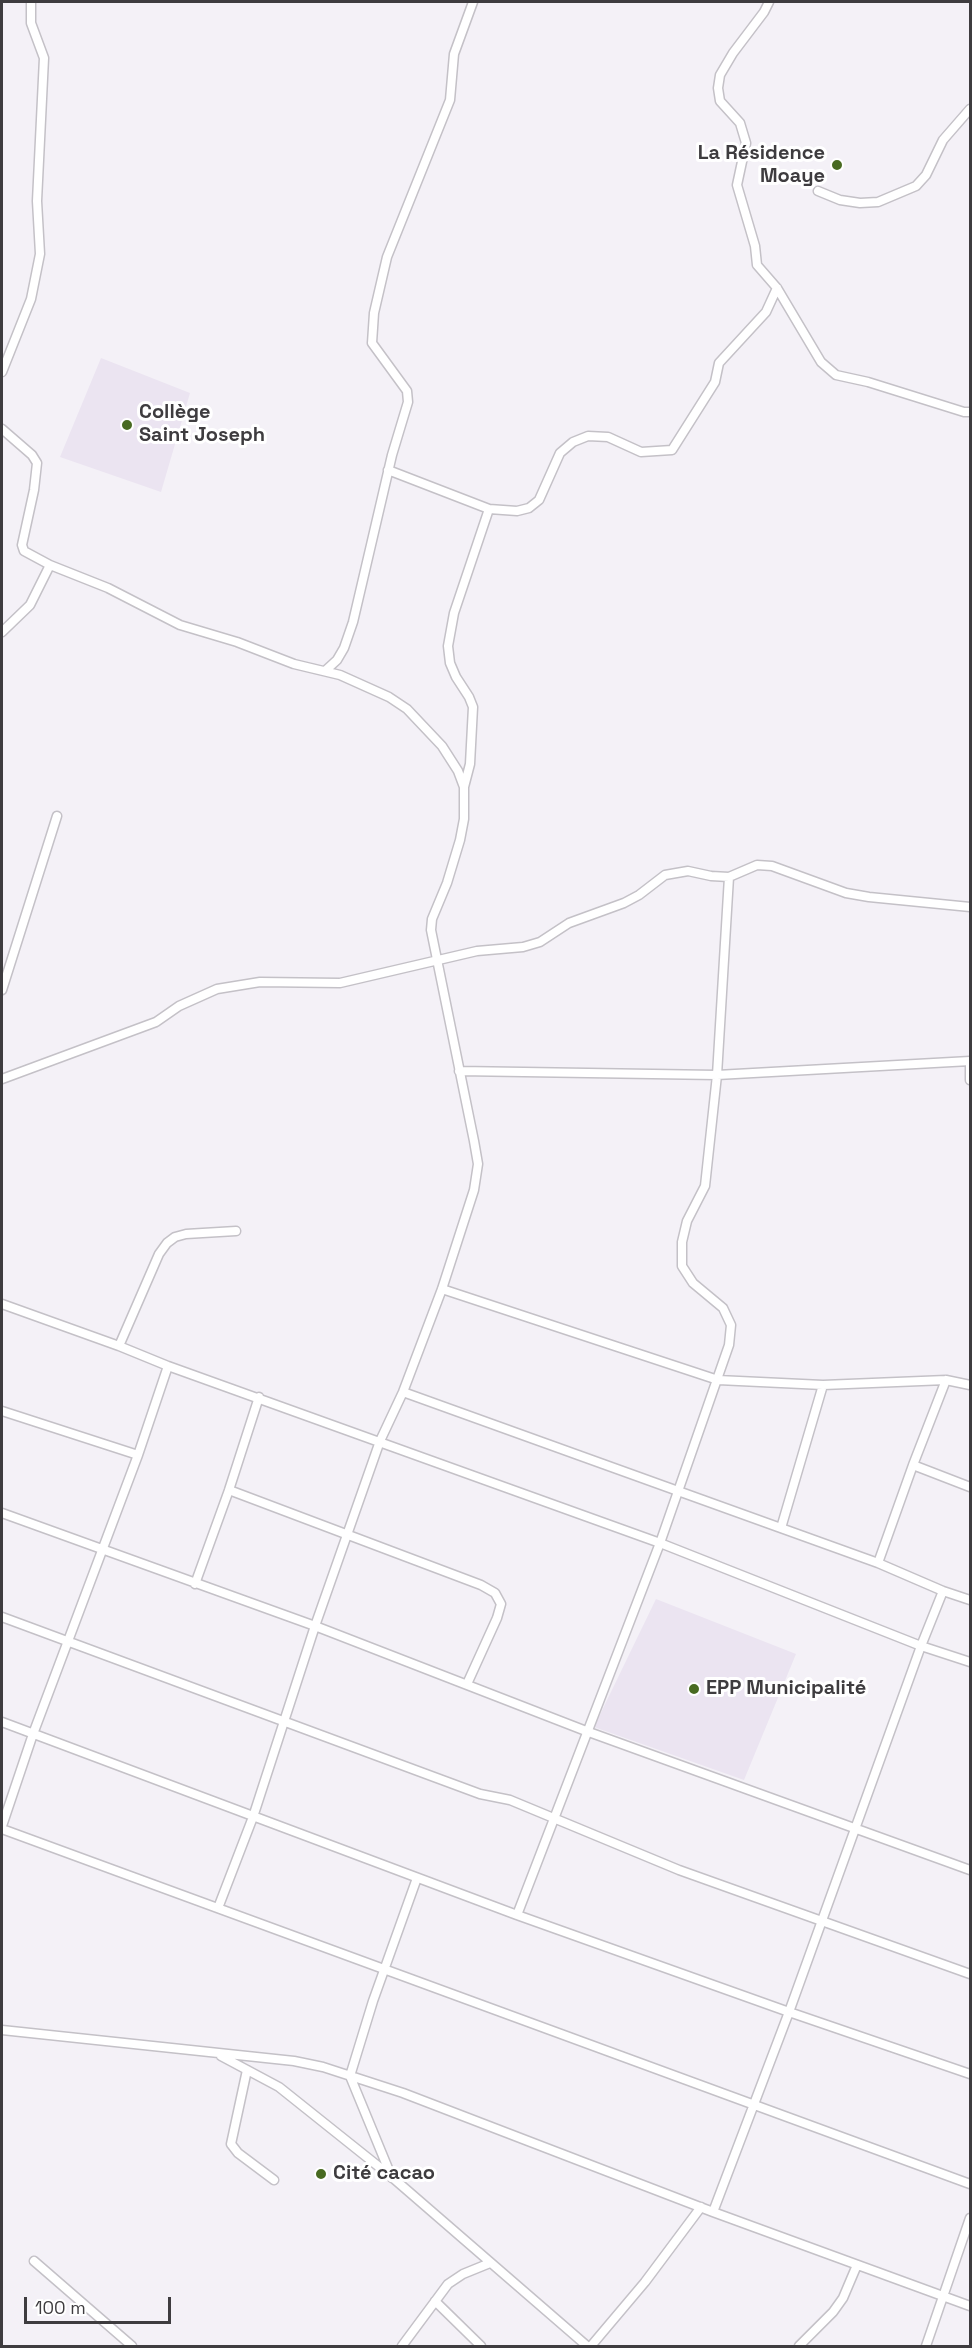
<!DOCTYPE html>
<meta charset="utf-8">
<style>
body{margin:0}
#map{position:relative;width:972px;height:2348px;overflow:hidden;background:#f4f1f7;font-family:"Space Grotesk",sans-serif}
canvas{display:block}
.frame{position:absolute;inset:0;border:3px solid #3e3c3f;pointer-events:none}
.scale{position:absolute;left:24px;top:2297px;width:147px;height:27px;box-sizing:border-box;border:3px solid #3e3c3f;border-top:0;padding-left:8px;font-size:18px;line-height:21px;white-space:nowrap;color:#3e3c3f;-webkit-text-stroke:4px #fff;paint-order:stroke}
</style>
<div id="map">
<canvas width="972" height="2348"></canvas>
<div class="frame"></div>
<div class="scale">100 m</div>
</div>
<script>
const ctx = document.querySelector('canvas').getContext('2d');
ctx.lineJoin = 'round';
function fill(path, color) {
  ctx.fillStyle = color;
  ctx.fill(path, 'evenodd');
}
function toPath(rows) {
  const path = new Path2D();
  for (const r of rows) {
    path.moveTo(r[0], r[1]);
    for (let i = 2; i < r.length; i += 2) path.lineTo(r[i], r[i + 1]);
  }
  return path;
}
function trace(path, color, width, dash) {
  ctx.strokeStyle = color;
  ctx.lineWidth = width;
  ctx.lineCap = dash ? 'butt' : 'round';
  ctx.setLineDash(dash || []);
  ctx.stroke(path);
}
function drawText(font, color, halo, rows, align = 'center') {
  ctx.font = font + ' "Space Grotesk",sans-serif';
  ctx.lineWidth = 6;
  ctx.setLineDash([]);
  ctx.textBaseline = 'middle';
  ctx.strokeStyle = halo;
  ctx.fillStyle = color;
  for (const [text, x, y, turn = 0] of rows) {
    ctx.save();
    ctx.translate(x, y);
    ctx.rotate((+turn || 0) * Math.PI / 180);
    ctx.textAlign = isNaN(turn) ? turn : align;
    if (halo) ctx.strokeText(text, 0, 0);
    ctx.fillText(text, 0, 0);
    ctx.restore();
  }
}
fill(toPath([
 [101,358,190,393,161,492,60,457],
 [656,1599,796,1654,744,1780,594,1727]
]), '#ebe4f1');
const street = toPath([
 [769,2,764,12,733,53,720,75,718,88,720,101,740,123,746,143,737,185,755,246,757,265,777,288,821,362,836,375,868,382,964,412,970,412],
 [818,191,840,200,860,203,878,202,916,186,926,175,943,140,970,109],
 [2,372,31,299,40,254,37,201,44,58,31,23,31,2],
 [2,429,32,455,37,463,34,490,22,545,24,551,50,565],
 [388,470,489,509,517,511,529,508,539,500,560,453,573,442,588,436,608,437,641,452,672,450,715,382,719,363,766,312,777,288],
 [2,632,30,605,50,565,108,588,180,625,237,642,294,664,340,675,389,697,407,709,442,746,458,771,464,787,464,819,460,840,447,883,432,919,431,930,474,1141,478,1164,474,1190,442,1289,403,1392,380,1441,315,1626,253,1817,218,1908],
 [325,671,337,660,344,648,353,622,392,455,408,402,407,391,372,343,374,313,387,257,450,100,454,54,473,2],
 [464,787,470,764,473,707,469,697,456,677,450,663,448,646,454,613,489,509],
 [2,990,57,816],
 [970,1061,970,1080],
 [459,1071,717,1075,970,1061],
 [2,1079,156,1022,179,1006,217,989,260,982,340,983,477,951,523,947,540,942,569,923,624,903,639,895,665,875,688,871,711,876,729,877,757,865,772,866,846,893,869,897,970,907],
 [442,1289,718,1380,823,1385,946,1380,970,1385],
 [2,1304,119,1346,168,1366,660,1543,921,1646,970,1662],
 [119,1346,159,1254,167,1243,175,1237,186,1234,236,1231],
 [403,1392,878,1563,943,1591,970,1600],
 [2,1411,138,1455],
 [913,1465,970,1487],
 [229,1490,481,1585,495,1593,501,1604,497,1618,467,1684],
 [2,1513,315,1626,586,1731,970,1870],
 [781,1528,823,1385],
 [878,1563,913,1465,946,1380],
 [195,1584,229,1490,259,1397],
 [2,1617,480,1794,510,1800,679,1870,970,1974],
 [2,1722,517,1915,789,2012,970,2074],
 [2,1826,33,1734,138,1455,168,1366],
 [2,1829,970,2184],
 [517,1915,660,1543,729,1345,731,1325,723,1308,693,1283,682,1266,682,1242,687,1221,705,1186,717,1075,729,877],
 [2,2030,294,2061,323,2067,403,2093,713,2212,970,2306],
 [221,2056,279,2087,393,2178,587,2346],
 [247,2070,231,2144,238,2153,274,2180],
 [392,2178,350,2076,373,2001,417,1878],
 [713,2212,789,2012,921,1646,943,1591],
 [34,2261,132,2346],
 [435,2301,481,2346],
 [402,2346,448,2284,463,2274,490,2263],
 [591,2346,645,2282,701,2207],
 [799,2346,833,2312,843,2298,857,2265],
 [926,2346,970,2218]
]);
trace(street, '#c4c1c7', 11);
trace(street, '#fff', 8);
for (const [x, y, r, color] of [
 [837,165,6,"#486a21"],
 [127,425,6,"#486a21"],
 [694,1689,6,"#486a21"],
 [321,2174,6,"#486a21"]
]) {
  const dot = new Path2D();
  dot.arc(x, y, r, 0, 2 * Math.PI);
  ctx.fillStyle = color;
  ctx.fill(dot);
  trace(dot, '#fff', 2);
}
drawText('bold 20px', '#3e3c3f', '#fff', [
 ["La Résidence",825,154,"right"],
 ["Moaye",825,177,"right"],
 ["Collège",139,413],
 ["Saint Joseph",139,436],
 ["EPP Municipalité",706,1689],
 ["Cité cacao",333,2174]
], 'left');
</script>
